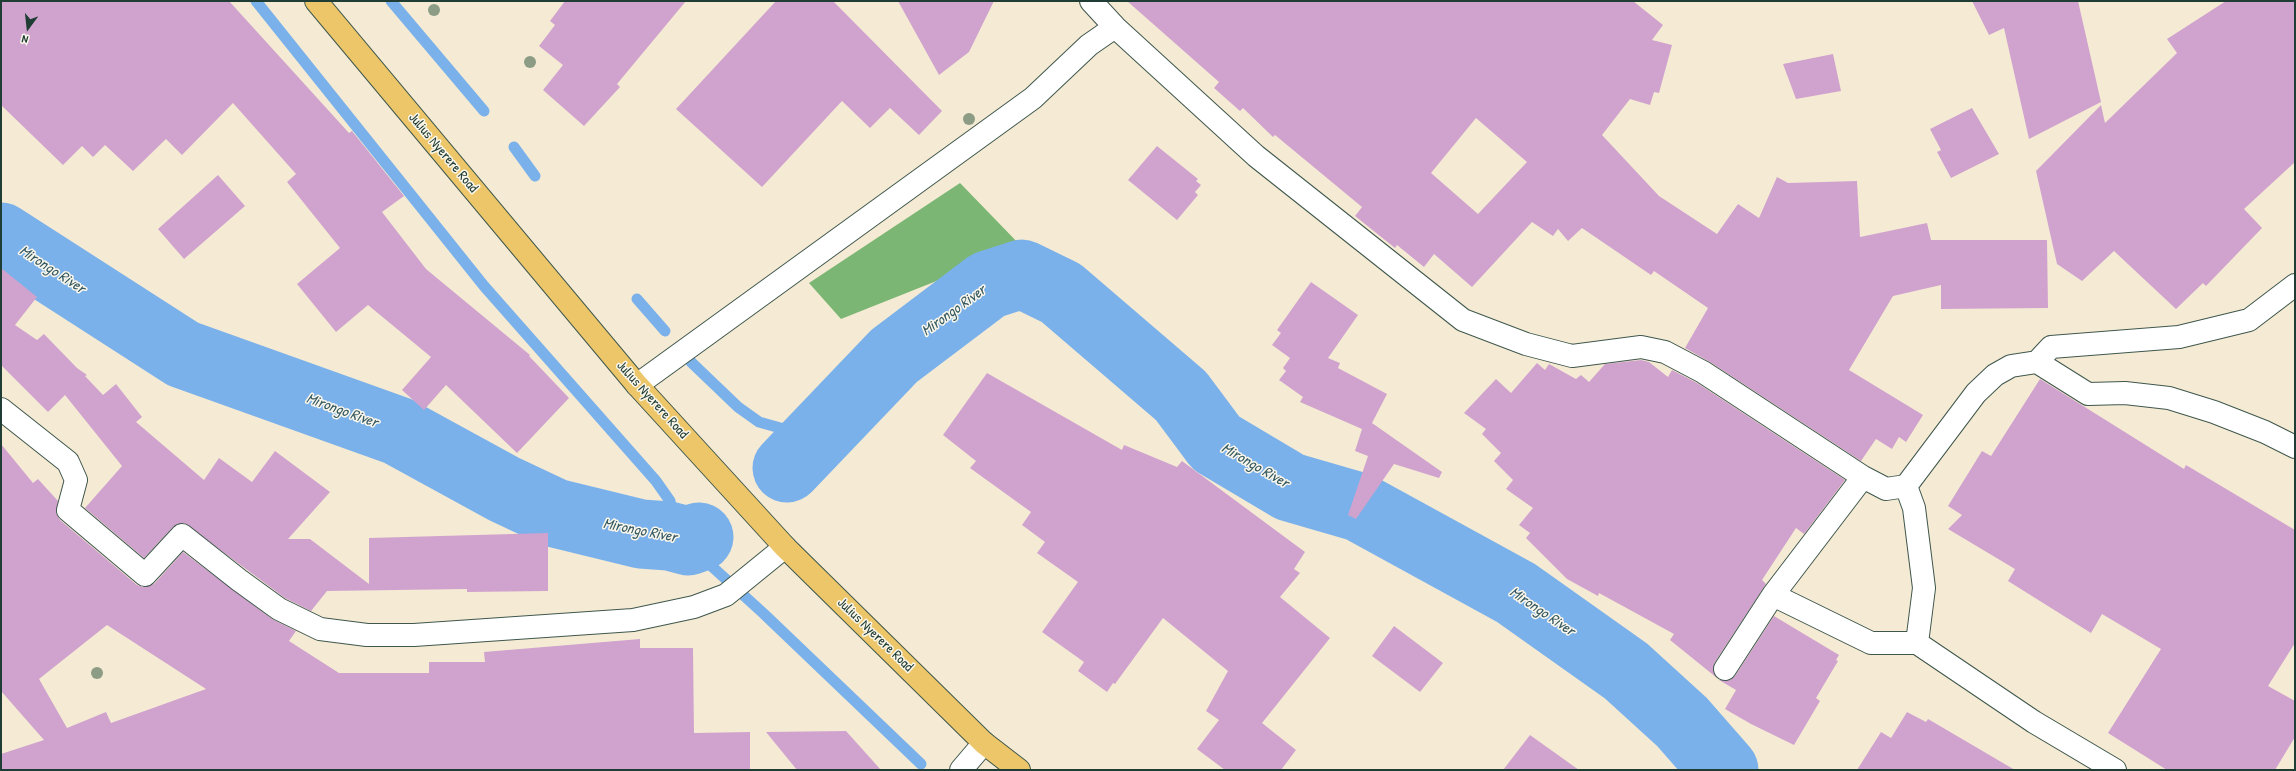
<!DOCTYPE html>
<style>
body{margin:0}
#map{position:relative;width:2296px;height:771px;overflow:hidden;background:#f5ebd4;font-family:"Patrick Hand",sans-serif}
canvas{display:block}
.frame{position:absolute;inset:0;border:2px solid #1f3d34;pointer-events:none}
.north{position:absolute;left:8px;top:8px;width:40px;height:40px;-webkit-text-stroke:3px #fbf7ec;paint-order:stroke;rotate:195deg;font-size:11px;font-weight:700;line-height:16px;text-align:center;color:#1f3d34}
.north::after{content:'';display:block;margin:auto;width:14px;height:18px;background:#1f3d34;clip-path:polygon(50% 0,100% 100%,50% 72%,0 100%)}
</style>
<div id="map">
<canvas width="2296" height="771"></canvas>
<div class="frame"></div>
<div class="north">N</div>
</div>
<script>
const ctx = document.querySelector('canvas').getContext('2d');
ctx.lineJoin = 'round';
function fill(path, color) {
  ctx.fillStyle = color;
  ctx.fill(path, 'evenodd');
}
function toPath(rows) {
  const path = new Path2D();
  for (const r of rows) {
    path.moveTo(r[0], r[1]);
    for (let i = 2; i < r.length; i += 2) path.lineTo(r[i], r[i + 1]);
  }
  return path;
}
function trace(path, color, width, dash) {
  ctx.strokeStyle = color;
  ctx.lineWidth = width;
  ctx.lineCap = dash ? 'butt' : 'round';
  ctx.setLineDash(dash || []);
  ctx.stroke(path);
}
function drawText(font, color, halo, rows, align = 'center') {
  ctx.font = font + ' "Patrick Hand",sans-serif';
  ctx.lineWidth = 3;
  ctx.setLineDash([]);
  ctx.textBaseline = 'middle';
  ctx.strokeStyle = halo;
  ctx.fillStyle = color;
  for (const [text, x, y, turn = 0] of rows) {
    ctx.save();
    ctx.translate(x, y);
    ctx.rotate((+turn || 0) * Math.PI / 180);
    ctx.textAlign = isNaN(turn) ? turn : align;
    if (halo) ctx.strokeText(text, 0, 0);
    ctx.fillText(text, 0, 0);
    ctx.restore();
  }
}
fill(toPath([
 [960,183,1022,247,841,319,809,283]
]), '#7cb674');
trace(toPath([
 [256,1,484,286,656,481,670,501,673,518,669,536],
 [391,1,484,111],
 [514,147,535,176],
 [637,299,665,331],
 [691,362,738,407,759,422,816,438],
 [688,541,696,552,763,613,921,764],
 [1723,770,1723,769]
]), '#7bb1ea', 11);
trace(toPath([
 [1,237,183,354,398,431,504,489,555,513,641,534,669,536,688,541,699,537],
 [787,468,894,356,988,285,1022,274,1061,293,1181,396,1216,443,1290,487,1359,507,1516,593,1626,671,1682,722,1724,770]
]), '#7bb1ea', 69);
fill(toPath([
 [1,1,229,1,349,133,352,131,404,196,382,212,426,269,530,355,529,356,569,398,517,453,446,385,424,410,402,390,431,357,368,305,336,332,297,284,340,248,287,182,296,174,233,103,182,155,166,139,133,171,105,145,93,157,82,146,63,165,1,105],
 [565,1,686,1,617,84,620,87,584,126,543,90,563,65,539,46,555,25,550,21],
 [776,1,833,1,942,111,919,135,890,108,870,128,842,101,762,187,676,109],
 [898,1,994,1,969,52,939,75],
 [1127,1,1633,1,1663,25,1652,40,1672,45,1659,93,1654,92,1650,105,1630,99,1602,135,1659,196,1717,234,1738,204,1759,218,1777,177,1788,183,1857,181,1860,237,1927,223,1931,240,2047,240,2048,308,1941,309,1941,285,1893,296,1849,370,1923,415,1906,442,1899,437,1892,449,1876,439,1861,461,1710,362,1685,348,1708,308,1654,271,1651,275,1582,228,1568,241,1558,229,1553,236,1532,222,1472,287,1434,254,1424,267,1397,245,1395,248,1355,216,1362,207,1275,135,1273,137,1243,108,1240,111,1214,88,1219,82],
 [1476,118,1527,162,1478,214,1431,173],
 [1972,1,2078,1,2101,102,2029,139,2004,28,1989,35],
 [2226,1,2295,1,2295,162,2244,209,2262,228,2206,286,2203,283,2176,309,2114,251,2082,281,2057,264,2036,171,2101,105,2105,123,2177,53,2167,39],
 [1833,54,1841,91,1796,99,1783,64],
 [1972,108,1999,154,1951,178,1937,152,1941,150,1930,129],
 [1157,146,1198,179,1196,181,1201,185,1195,192,1198,195,1177,220,1128,180],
 [218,175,245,206,184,259,158,229],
 [1,268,37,297,15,325,37,340,44,334,77,368,87,375,85,376,103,395,116,384,142,417,136,422,204,480,219,458,252,482,275,451,330,492,288,539,310,539,369,584,369,538,548,533,548,591,467,592,467,589,327,591,311,611,285,598,184,523,173,527,144,558,85,508,122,466,65,395,48,412,1,365],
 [1311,282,1358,315,1328,358,1340,363,1338,368,1387,394,1372,423,1442,472,1439,478,1394,464,1356,519,1348,515,1368,456,1355,451,1362,429,1300,402,1303,397,1279,380,1286,371,1283,368,1290,358,1272,345,1281,333,1277,330],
 [1641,360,1649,362,1668,377,1672,370,1697,383,1845,480,1804,534,1796,528,1762,580,1766,584,1715,662,1713,669,1717,678,1670,640,1674,634,1599,593,1598,596,1567,579,1526,538,1530,533,1519,525,1533,508,1506,489,1513,480,1494,461,1501,453,1482,434,1486,429,1464,413,1496,379,1511,393,1537,363,1545,370,1549,364,1576,379,1581,375,1589,382,1605,364],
 [987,373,1122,450,1124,445,1177,467,1182,461,1305,552,1294,569,1300,573,1280,597,1330,638,1262,723,1296,750,1281,770,1225,770,1197,749,1219,720,1206,711,1228,671,1163,618,1115,684,1113,683,1107,692,1078,671,1084,662,1042,632,1078,582,1037,553,1045,542,1022,525,1031,512,970,468,976,461,943,435],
 [2040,379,2184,469,2186,465,2295,530,2295,643,2268,686,2295,701,2295,737,2275,770,2167,770,2108,733,2161,649,2102,614,2091,633,2008,581,2015,569,1948,529,1962,515,1948,506,1982,451,1991,456],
 [1,444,33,483,38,479,58,501,56,513,60,520,137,585,143,587,154,584,183,552,272,619,296,631,289,641,339,673,429,673,429,662,485,662,484,652,640,639,640,648,693,648,694,733,750,732,750,770,1,770,1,754,44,740,1,691],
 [107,625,206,689,111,723,106,712,67,728,39,679],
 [1774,616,1839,655,1836,660,1838,661,1816,698,1820,701,1794,745,1751,724,1725,709,1736,690,1719,680,1730,680,1735,676],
 [1394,626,1443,663,1420,692,1372,656],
 [1907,712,1926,722,1928,719,2015,770,1857,770,1881,732,1891,738],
 [846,731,881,770,797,770,766,732],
 [1530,735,1579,770,1503,770]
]), '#d0a3ce');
const minor = toPath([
 [1091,1,1115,27,1256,156,1463,320,1526,344,1572,356,1641,347,1665,352,1703,372,1863,477,1886,489,1906,486,1976,393,1995,375,2011,366,2037,362,2088,394,2125,393,2169,398,2214,412,2265,432,2295,447],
 [2037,362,2051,347,2179,337,2249,320,2295,285],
 [637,385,1033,98,1089,45,1115,27],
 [1,409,68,462,76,480,68,510,145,575,182,535,239,580,279,609,320,629,367,635,414,635,633,620,694,607,726,595,785,547],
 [1906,486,1914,508,1924,588,1917,643,2034,722,2115,770],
 [1773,595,1871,643,1917,643],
 [1725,669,1773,595,1863,477],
 [961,770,984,743]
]);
const highway = toPath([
 [316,1,637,385,785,547,984,743,1019,770]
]);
trace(minor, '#3f574c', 24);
trace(highway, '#3f574c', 24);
trace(minor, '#fff', 22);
trace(highway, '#ecc669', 22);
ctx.fillStyle = '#8d9c85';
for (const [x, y] of [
 [434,10],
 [530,62],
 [969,119],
 [97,673]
]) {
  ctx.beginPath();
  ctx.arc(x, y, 6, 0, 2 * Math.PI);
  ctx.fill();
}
drawText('14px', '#1f3d34', '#fbf7ec', [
 ["Julius Nyerere Road",443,153,50],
 ["Julius Nyerere Road",652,400,48],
 ["Julius Nyerere Road",875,635,44]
]);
drawText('italic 15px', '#365a62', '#fbf7ec', [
 ["Mirongo River",52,270,33],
 ["Mirongo River",954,311,-36],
 ["Mirongo River",342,411,20],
 ["Mirongo River",1255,466,30],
 ["Mirongo River",640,531,11],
 ["Mirongo River",1542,612,34]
]);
</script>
